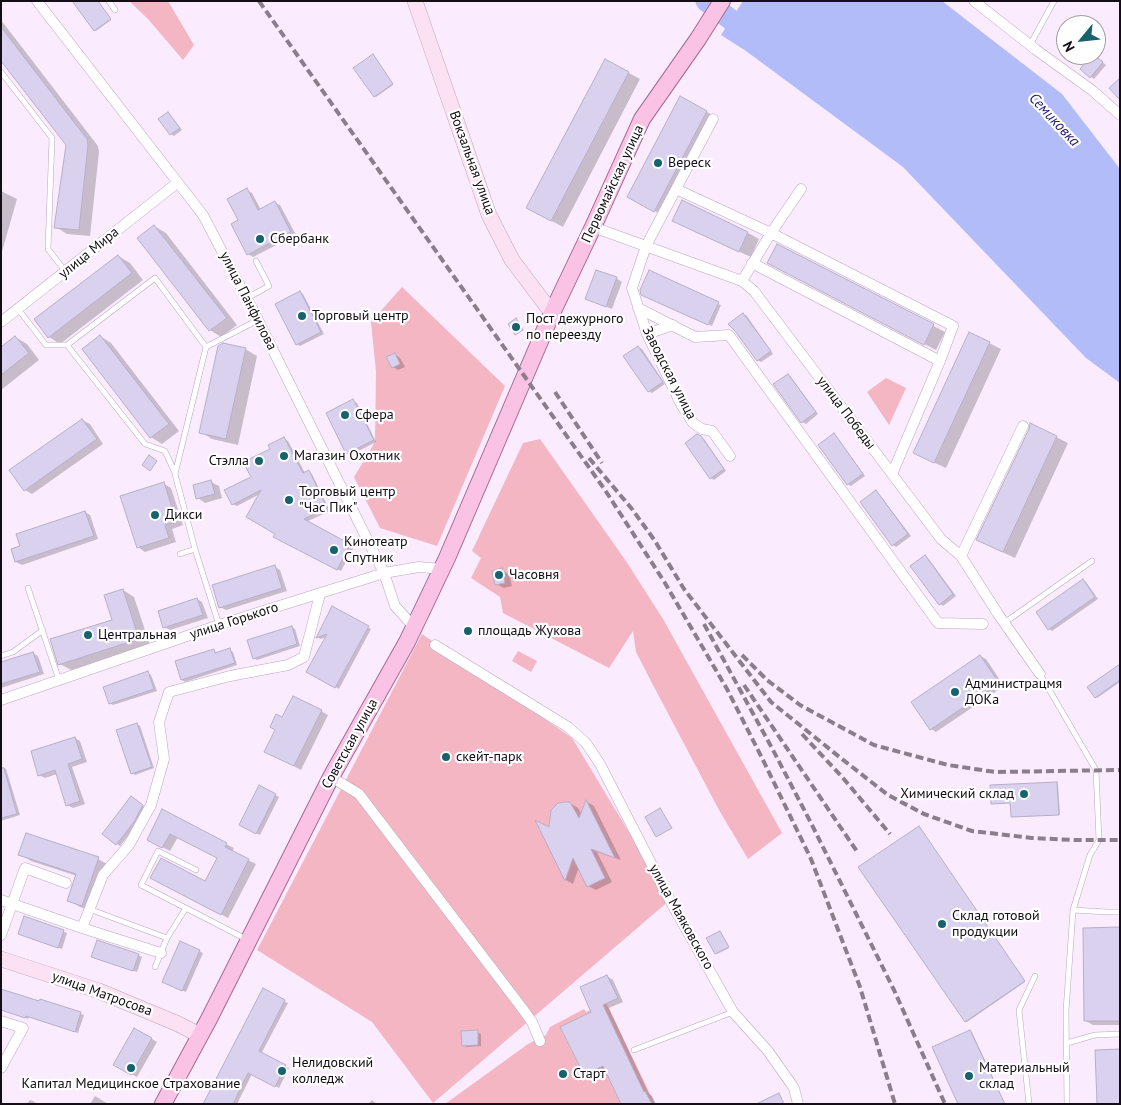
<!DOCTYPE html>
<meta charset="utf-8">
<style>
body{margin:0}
#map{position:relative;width:1121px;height:1105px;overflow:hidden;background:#fbebfe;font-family:"PT Sans",sans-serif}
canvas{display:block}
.frame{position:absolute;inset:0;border:2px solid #140d15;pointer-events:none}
.north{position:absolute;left:1056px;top:15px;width:50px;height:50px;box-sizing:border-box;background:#fff;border:1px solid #a19ea1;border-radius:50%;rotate:242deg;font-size:14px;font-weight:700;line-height:20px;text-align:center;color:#140d15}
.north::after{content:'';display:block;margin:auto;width:18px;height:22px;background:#16626d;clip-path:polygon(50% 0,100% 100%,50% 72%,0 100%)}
</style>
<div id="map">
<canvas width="1121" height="1105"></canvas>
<div class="frame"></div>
<div class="north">N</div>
</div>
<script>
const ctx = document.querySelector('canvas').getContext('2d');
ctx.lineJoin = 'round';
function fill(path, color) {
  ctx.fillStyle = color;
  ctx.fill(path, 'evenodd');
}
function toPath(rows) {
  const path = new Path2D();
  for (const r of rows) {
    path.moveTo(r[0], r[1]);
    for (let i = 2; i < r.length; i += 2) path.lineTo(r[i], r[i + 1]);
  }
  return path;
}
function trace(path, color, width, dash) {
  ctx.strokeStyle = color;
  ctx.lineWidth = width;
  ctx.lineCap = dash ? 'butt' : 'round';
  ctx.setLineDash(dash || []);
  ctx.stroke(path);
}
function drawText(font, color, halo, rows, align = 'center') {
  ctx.font = font + ' "PT Sans",sans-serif';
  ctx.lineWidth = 4.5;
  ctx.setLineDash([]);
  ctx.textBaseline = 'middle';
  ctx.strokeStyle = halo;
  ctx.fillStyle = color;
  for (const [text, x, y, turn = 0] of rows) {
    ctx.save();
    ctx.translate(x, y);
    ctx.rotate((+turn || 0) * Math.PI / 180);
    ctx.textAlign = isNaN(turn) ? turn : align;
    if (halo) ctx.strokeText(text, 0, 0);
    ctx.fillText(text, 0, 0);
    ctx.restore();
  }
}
fill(toPath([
 [129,1,168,1,194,45,183,60,148,19],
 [402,287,505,386,437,546,380,528,354,477,375,442,376,372,371,322],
 [886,378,906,388,889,425,867,392],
 [540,439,626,561,663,619,782,833,748,859,719,810,653,685,636,652,633,631,609,668,503,613,500,597,471,578,481,558,472,551,523,443],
 [422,634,572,738,670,900,433,1103,372,1022,257,950],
 [518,651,537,661,531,672,512,661],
 [606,1003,655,1104,445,1104,528,1044,546,1035,550,1027,584,1009,586,1012]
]), '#f5b6c4');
fill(toPath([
 [743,1,942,1,1062,94,1120,169,1120,383,1086,358,903,167,746,51,721,35]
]), '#b1bcf9');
fill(toPath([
 [98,1,111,20,96,31,95,30],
 [1,20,98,146,99,152,90,236,67,234,56,227,68,145,1,59],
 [374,57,393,85,376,97,375,96],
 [1096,57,1106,65,1094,79,1081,69],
 [605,60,640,79,563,227,539,214],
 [681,98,718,118,666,217,640,203],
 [168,114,171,116,182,130,174,136,171,134],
 [247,190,252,193,261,210,275,203,280,205,296,235,253,257,248,254,240,220],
 [1,191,17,199,1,255],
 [682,202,748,233,759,239,751,257,685,227],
 [154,226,166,233,237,325,221,337,210,330,138,238],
 [777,245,945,332,936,350,780,269],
 [118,256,130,263,143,280,60,344,49,337],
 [616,278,622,282,612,309,587,299],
 [300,292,303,294,324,334,300,346,297,344],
 [646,296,718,304,721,305,712,326],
 [743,314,747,316,773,354,761,362,757,360],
 [100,336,111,343,179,431,162,444,151,437],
 [15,337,27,344,39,360,1,390,1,348],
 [989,343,1001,349,946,468,926,459],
 [638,347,642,349,665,384,652,393,648,391],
 [245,349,257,356,238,445,212,439,201,432],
 [395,354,400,358,405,367,398,370,393,367],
 [788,375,791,377,818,414,806,424,802,422],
 [353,401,357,403,376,442,351,455,347,453],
 [82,420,90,424,103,444,32,494,25,490],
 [697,435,704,439,726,471,714,480,711,478],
 [834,435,837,437,865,476,851,486,848,484,819,445],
 [1056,437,1068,443,1015,558,989,546],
 [284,439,288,441,305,473,308,472,312,474,330,511,306,522,354,547,341,571,279,538,260,494,237,506,233,504,271,449],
 [211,482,219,486,222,498,205,503,198,498],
 [164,484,171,488,183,525,172,529,176,542,145,552,138,547],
 [876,492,879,494,911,536,896,547,893,545],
 [85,512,90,515,98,539,22,565,16,562,22,547],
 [925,556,928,558,956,596,943,606,940,604],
 [275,567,280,570,287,591,226,610,220,607],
 [501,570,509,574,512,586,504,588,496,584],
 [1083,580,1086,582,1098,599,1052,631,1049,629],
 [123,590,134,597,150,645,71,670,60,664,114,621],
 [197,599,202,602,208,618,170,630,164,627],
 [333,608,371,629,339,689,308,672,327,637,320,639,318,637],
 [291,627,295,629,300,646,257,660,254,658],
 [214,650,217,654,230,650,233,652,237,665,185,682,182,680],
 [33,653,38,656,44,674,1,688,1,663],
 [980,656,986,659,1004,686,936,732,931,729],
 [1120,670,1120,682,1097,698,1096,697,1089,687],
 [148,673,151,675,157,691,113,705,110,703],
 [321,711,328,715,301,770,273,755,282,719],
 [137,724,140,726,154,768,135,775,132,773],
 [75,738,80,741,87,762,72,767,85,804,73,808,67,805,57,774,45,778,39,775],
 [1,767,3,767,6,769,20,815,1,821],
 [1057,783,1058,784,1060,815,1014,817,1012,816,1012,803,991,786],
 [259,787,279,797,260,835,240,825],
 [135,799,146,808,137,824,120,846,104,834],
 [587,802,594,806,621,860,597,852,612,882,596,890,588,886,579,867,573,884,566,880,538,823,550,829,570,803,578,808,582,815],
 [163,811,226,844,234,848,232,852,256,864,228,918,159,882,206,883,219,858,178,837,170,851,148,840],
 [920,828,1025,982,967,1022,965,1021],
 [20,854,98,859,109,865,94,912,80,907,69,900,77,876,31,861],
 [25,917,67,933,62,949,22,935],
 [1120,929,1120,1025,1093,1025,1086,1021],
 [721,933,729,948,717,954,708,939],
 [180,942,203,953,186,992,166,984],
 [138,955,142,957,137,972,96,958],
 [607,976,613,980,623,1002,609,1008,649,1094,652,1096,656,1104,622,1104,607,1071,591,1078,584,1074,593,1013],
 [263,990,288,1003,261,1054,289,1068,279,1088,252,1074,237,1104,205,1104],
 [41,1001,84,1015,78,1033,29,1017,28,1019,10,1012,40,1003],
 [135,1029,157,1042,137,1077,115,1065],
 [970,1031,972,1032,1005,1104,960,1104],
 [477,1032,481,1034,481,1046,467,1047,463,1045],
 [95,1096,100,1099,108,1104,90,1104],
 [30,1100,33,1101,37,1104,27,1104],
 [372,1100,373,1101,377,1104,368,1104]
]), '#0003');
trace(toPath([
 [706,1,754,37]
]), '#b1bcf9', 21);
const building = toPath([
 [72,1,98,1,111,19,94,31,72,1],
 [1,27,87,139,88,145,79,230,54,228,66,145,1,61,1,27],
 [373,54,393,84,374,97,353,68,373,54],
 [1091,55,1094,55,1103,62,1090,78,1080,69,1091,55],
 [605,59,629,72,551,221,526,208,605,59],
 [1120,78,1120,100,1109,88,1120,78],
 [680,96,707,111,654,212,627,197,680,96],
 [168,112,180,128,170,135,158,119,168,112],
 [247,188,258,210,275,201,291,232,247,255,231,224,238,220,227,199,247,188],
 [682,200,748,232,739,252,672,221,682,200],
 [154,225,227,318,209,331,137,238,154,225],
 [777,244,934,324,924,345,767,263,777,244],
 [118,255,132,273,48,338,34,319,118,255],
 [596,270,617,277,606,307,585,299,596,270],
 [649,270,719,302,708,325,641,295,640,290,649,270],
 [300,291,321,332,296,345,275,304,300,291],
 [743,313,771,351,757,361,735,331,728,324,743,313],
 [516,318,523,330,515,335,508,324,516,318],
 [969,332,990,342,934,463,913,453,969,332],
 [100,335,169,424,150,438,82,349,100,335],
 [15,336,29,353,1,375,1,347,15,336],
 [223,343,246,348,226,439,199,433,218,346,223,343],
 [638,346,663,382,648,392,623,356,638,346],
 [395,353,400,364,392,368,386,357,395,353],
 [788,374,816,412,801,423,773,384,788,374],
 [353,399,374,440,346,454,326,413,353,399],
 [82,419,97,439,24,491,9,470,82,419],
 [1030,423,1057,436,1003,552,976,540,1029,429,1030,423],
 [834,433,863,474,847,485,818,445,834,433],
 [697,434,701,436,724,469,710,479,685,443,697,434],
 [284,437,303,473,309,470,327,508,304,519,350,544,337,570,273,537,275,534,246,517,261,490,232,505,224,490,251,477,243,462,270,449,268,445,284,437],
 [149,455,157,461,150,471,142,465,149,455],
 [211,480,215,494,196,499,193,485,211,480],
 [164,482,176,521,165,525,169,538,137,548,120,496,164,482],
 [876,490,908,534,892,546,860,502,876,490],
 [85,511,94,536,15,562,11,549,20,546,16,534,85,511],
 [925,555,953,594,939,605,910,566,925,555],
 [275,565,282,588,219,608,212,585,275,565],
 [502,568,505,583,495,585,492,571,502,568],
 [1083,579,1095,597,1048,630,1036,612,1083,579],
 [123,589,139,639,58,665,50,639,112,620,104,595,123,589],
 [197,598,203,615,163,628,158,611,197,598],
 [332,606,369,626,335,688,306,672,327,634,316,638,332,606],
 [292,626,297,644,253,659,247,640,292,626],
 [230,648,235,663,181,680,175,661,214,649,215,653,230,648],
 [33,652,40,672,1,684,1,662,33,652],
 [980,655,999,683,930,730,911,702,980,655],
 [1120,664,1120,680,1095,698,1087,687,1120,664],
 [148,671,154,689,109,704,103,687,148,671],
 [293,696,322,710,294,766,264,752,275,730,270,727,276,714,282,717,293,696],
 [137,723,152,767,131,774,116,730,137,723],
 [75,737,82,759,68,764,80,801,66,806,55,770,38,776,31,751,75,737],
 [1,768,4,768,17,814,1,818,1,768],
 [1057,782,1059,815,1011,817,1010,803,991,804,990,785,1057,782],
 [259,785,276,794,256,834,239,825,259,785],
 [131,796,143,805,134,822,116,845,102,834,131,796],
 [586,800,615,858,591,849,605,878,587,887,573,858,565,881,535,820,549,827,551,810,558,803,564,802,570,802,579,818,586,800],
 [660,808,672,828,656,837,645,817,660,808],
 [162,809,227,843,225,847,249,859,221,915,150,878,161,858,205,881,217,858,170,834,162,848,147,840,162,809],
 [919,826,1025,981,965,1022,858,867,919,826],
 [26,833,99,857,82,906,67,901,76,874,18,855,26,833],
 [24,916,64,930,58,948,18,934,24,916],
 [1120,927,1120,1021,1084,1021,1083,928,1120,927],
 [720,931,729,947,715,954,706,938,720,931],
 [97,940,139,954,133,971,91,957,97,940],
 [180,941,200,950,182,991,162,982,180,941],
 [607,975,618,998,603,1005,644,1092,645,1091,652,1104,621,1104,603,1066,584,1075,560,1027,591,1012,580,987,607,975],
 [263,988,285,1000,259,1051,286,1065,275,1087,248,1073,233,1104,203,1104,263,988],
 [1,989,39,1001,40,999,81,1012,75,1032,26,1016,25,1018,1,1010,1,989],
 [134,1028,152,1038,131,1075,113,1065,134,1028],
 [478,1030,478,1045,462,1046,461,1031,478,1030],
 [970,1030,1005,1104,958,1104,932,1047,970,1030],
 [1120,1049,1120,1104,1097,1104,1095,1050,1120,1049],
 [779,1093,784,1104,756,1104,779,1093]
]);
fill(building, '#d9d1ed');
trace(building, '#b7afca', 1);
const lane = toPath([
 [109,1,115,10],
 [1030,45,1054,1],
 [1,72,52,138,48,249,65,271],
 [247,298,269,286,256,261],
 [18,309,46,345,67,345,155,278,206,347,258,320],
 [67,345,145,444,165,451,175,473],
 [206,347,175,474,195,549,219,625],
 [180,554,195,549],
 [28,588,59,680],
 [1004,623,1092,561],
 [1,656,13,652,43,630],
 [1040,674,1096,770,1099,840,1090,855,1073,910,1066,1011,1067,1104],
 [196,870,158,851,141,885,246,939],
 [89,909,167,938,186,908],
 [1073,910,1107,912,1120,912],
 [155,967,167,938],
 [1067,1043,1095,1035,1120,1034],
 [634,1050,733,1012],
 [1029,1104,1019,1010,1035,976]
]);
const street = toPath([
 [37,1,203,215,258,320,384,573,395,606,414,627],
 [974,1,1035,49,1093,91,1120,115],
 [676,189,713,119],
 [593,227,742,281,754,291,941,539,961,556,998,614,1040,674],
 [742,281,771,233,801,189],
 [638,308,695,337,729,335,938,623,983,624],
 [1,322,177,183],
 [647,334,673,325],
 [730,456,712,431,702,429,693,423,681,404,647,334,632,288,646,246,676,189,771,233,953,326,940,361,752,263],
 [892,474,940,361],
 [961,556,1023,426],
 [435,645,568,727,586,743,600,764,673,906,733,1012,768,1051,794,1088,798,1104],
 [1,700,219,625,384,573,419,567,442,569],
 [331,777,359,794,522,1008,532,1022,540,1041],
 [1,900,82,928,161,953],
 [82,928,103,875,129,845,151,805,164,759,159,722,169,692,230,676,288,665,304,657,320,594],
 [1,935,25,868,66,883],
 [1,1021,23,1028,1,1068]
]);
const secondary = toPath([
 [415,1,489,215,512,260,552,313],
 [1,959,99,991,176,1023,200,1035]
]);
const primary = toPath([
 [163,1104,209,1019,331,777,407,642,447,558,552,313,593,227,642,119,698,39,722,1]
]);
trace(lane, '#baa7be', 6);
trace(street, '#baa7be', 11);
trace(secondary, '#baa7be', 16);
trace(primary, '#a76991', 18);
trace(lane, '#fff', 5);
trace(street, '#fff', 10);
trace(secondary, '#fce1f2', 15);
trace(primary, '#fac2e5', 16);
trace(toPath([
 [259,1,605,490,665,583,727,689,763,760,811,859,860,987,895,1104],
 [555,392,602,463],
 [589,458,632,509,655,541,684,589,771,702,842,759,888,795,924,814,972,831,1032,838,1075,840,1120,840],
 [704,624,773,750,812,825,894,990,945,1104],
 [742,655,767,680,800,705,874,745,948,765,995,772,1120,770],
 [744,685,858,853],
 [802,734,843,778,890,834]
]), '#8a7e8c', 4, [8, 4]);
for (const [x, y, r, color] of [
 [658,163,5,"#16626d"],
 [260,239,5,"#16626d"],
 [302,316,5,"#16626d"],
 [516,327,5,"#16626d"],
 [345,415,5,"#16626d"],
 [284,456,5,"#16626d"],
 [259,461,5,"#16626d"],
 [289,500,5,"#16626d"],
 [155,515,5,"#16626d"],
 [334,550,5,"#16626d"],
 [499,575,5,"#16626d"],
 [468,631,5,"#16626d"],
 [88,635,5,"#16626d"],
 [955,692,5,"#16626d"],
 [446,757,5,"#16626d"],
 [1024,794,5,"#16626d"],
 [942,924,5,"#16626d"],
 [131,1068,5,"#16626d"],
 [282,1071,5,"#16626d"],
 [563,1074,5,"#16626d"],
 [969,1076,5,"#16626d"]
]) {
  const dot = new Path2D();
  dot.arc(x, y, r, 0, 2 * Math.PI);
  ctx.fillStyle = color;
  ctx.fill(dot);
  trace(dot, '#fff', 2);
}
drawText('14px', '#140d15', '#fff', [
 ["Вокзальная улица",472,163,70],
 ["Первомайская улица",613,184,-65],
 ["улица Мира",89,253,-39],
 ["улица Панфилова",248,301,63],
 ["Заводская улица",669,373,63],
 ["улица Победы",846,413,53],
 ["улица Горького",234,621,-18],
 ["Советская улица",350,744,-61],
 ["улица Маяковского",681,917,61],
 ["улица Матросова",102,994,20]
]);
drawText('14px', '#140d15', '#fff', [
 ["Вереск",668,163],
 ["Сбербанк",270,239],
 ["Торговый центр",312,316],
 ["Пост дежурного",526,319],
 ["по переезду",526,335],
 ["Сфера",355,415],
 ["Магазин Охотник",294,456],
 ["Стэлла",249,461,"right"],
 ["Торговый центр",299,492],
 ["\"Час Пик\"",299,508],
 ["Дикси",165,515],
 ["Кинотеатр",344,542],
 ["Спутник",344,558],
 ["Часовня",509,575],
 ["площадь Жукова",478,631],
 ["Центральная",98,635],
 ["Администрацмя",965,684],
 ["ДОКа",965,700],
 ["скейт-парк",456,757],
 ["Химический склад",1014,794,"right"],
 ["Склад готовой",952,916],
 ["продукции",952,932],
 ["Нелидовский",292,1063],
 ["колледж",292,1079],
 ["Материальный",979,1068],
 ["склад",979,1084],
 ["Старт",573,1074],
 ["Капитал Медицинское Страхование",131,1084,"center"]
], 'left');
drawText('italic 15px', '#1f1a6e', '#fff', [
 ["Семиковка",1054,120,47]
]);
</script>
